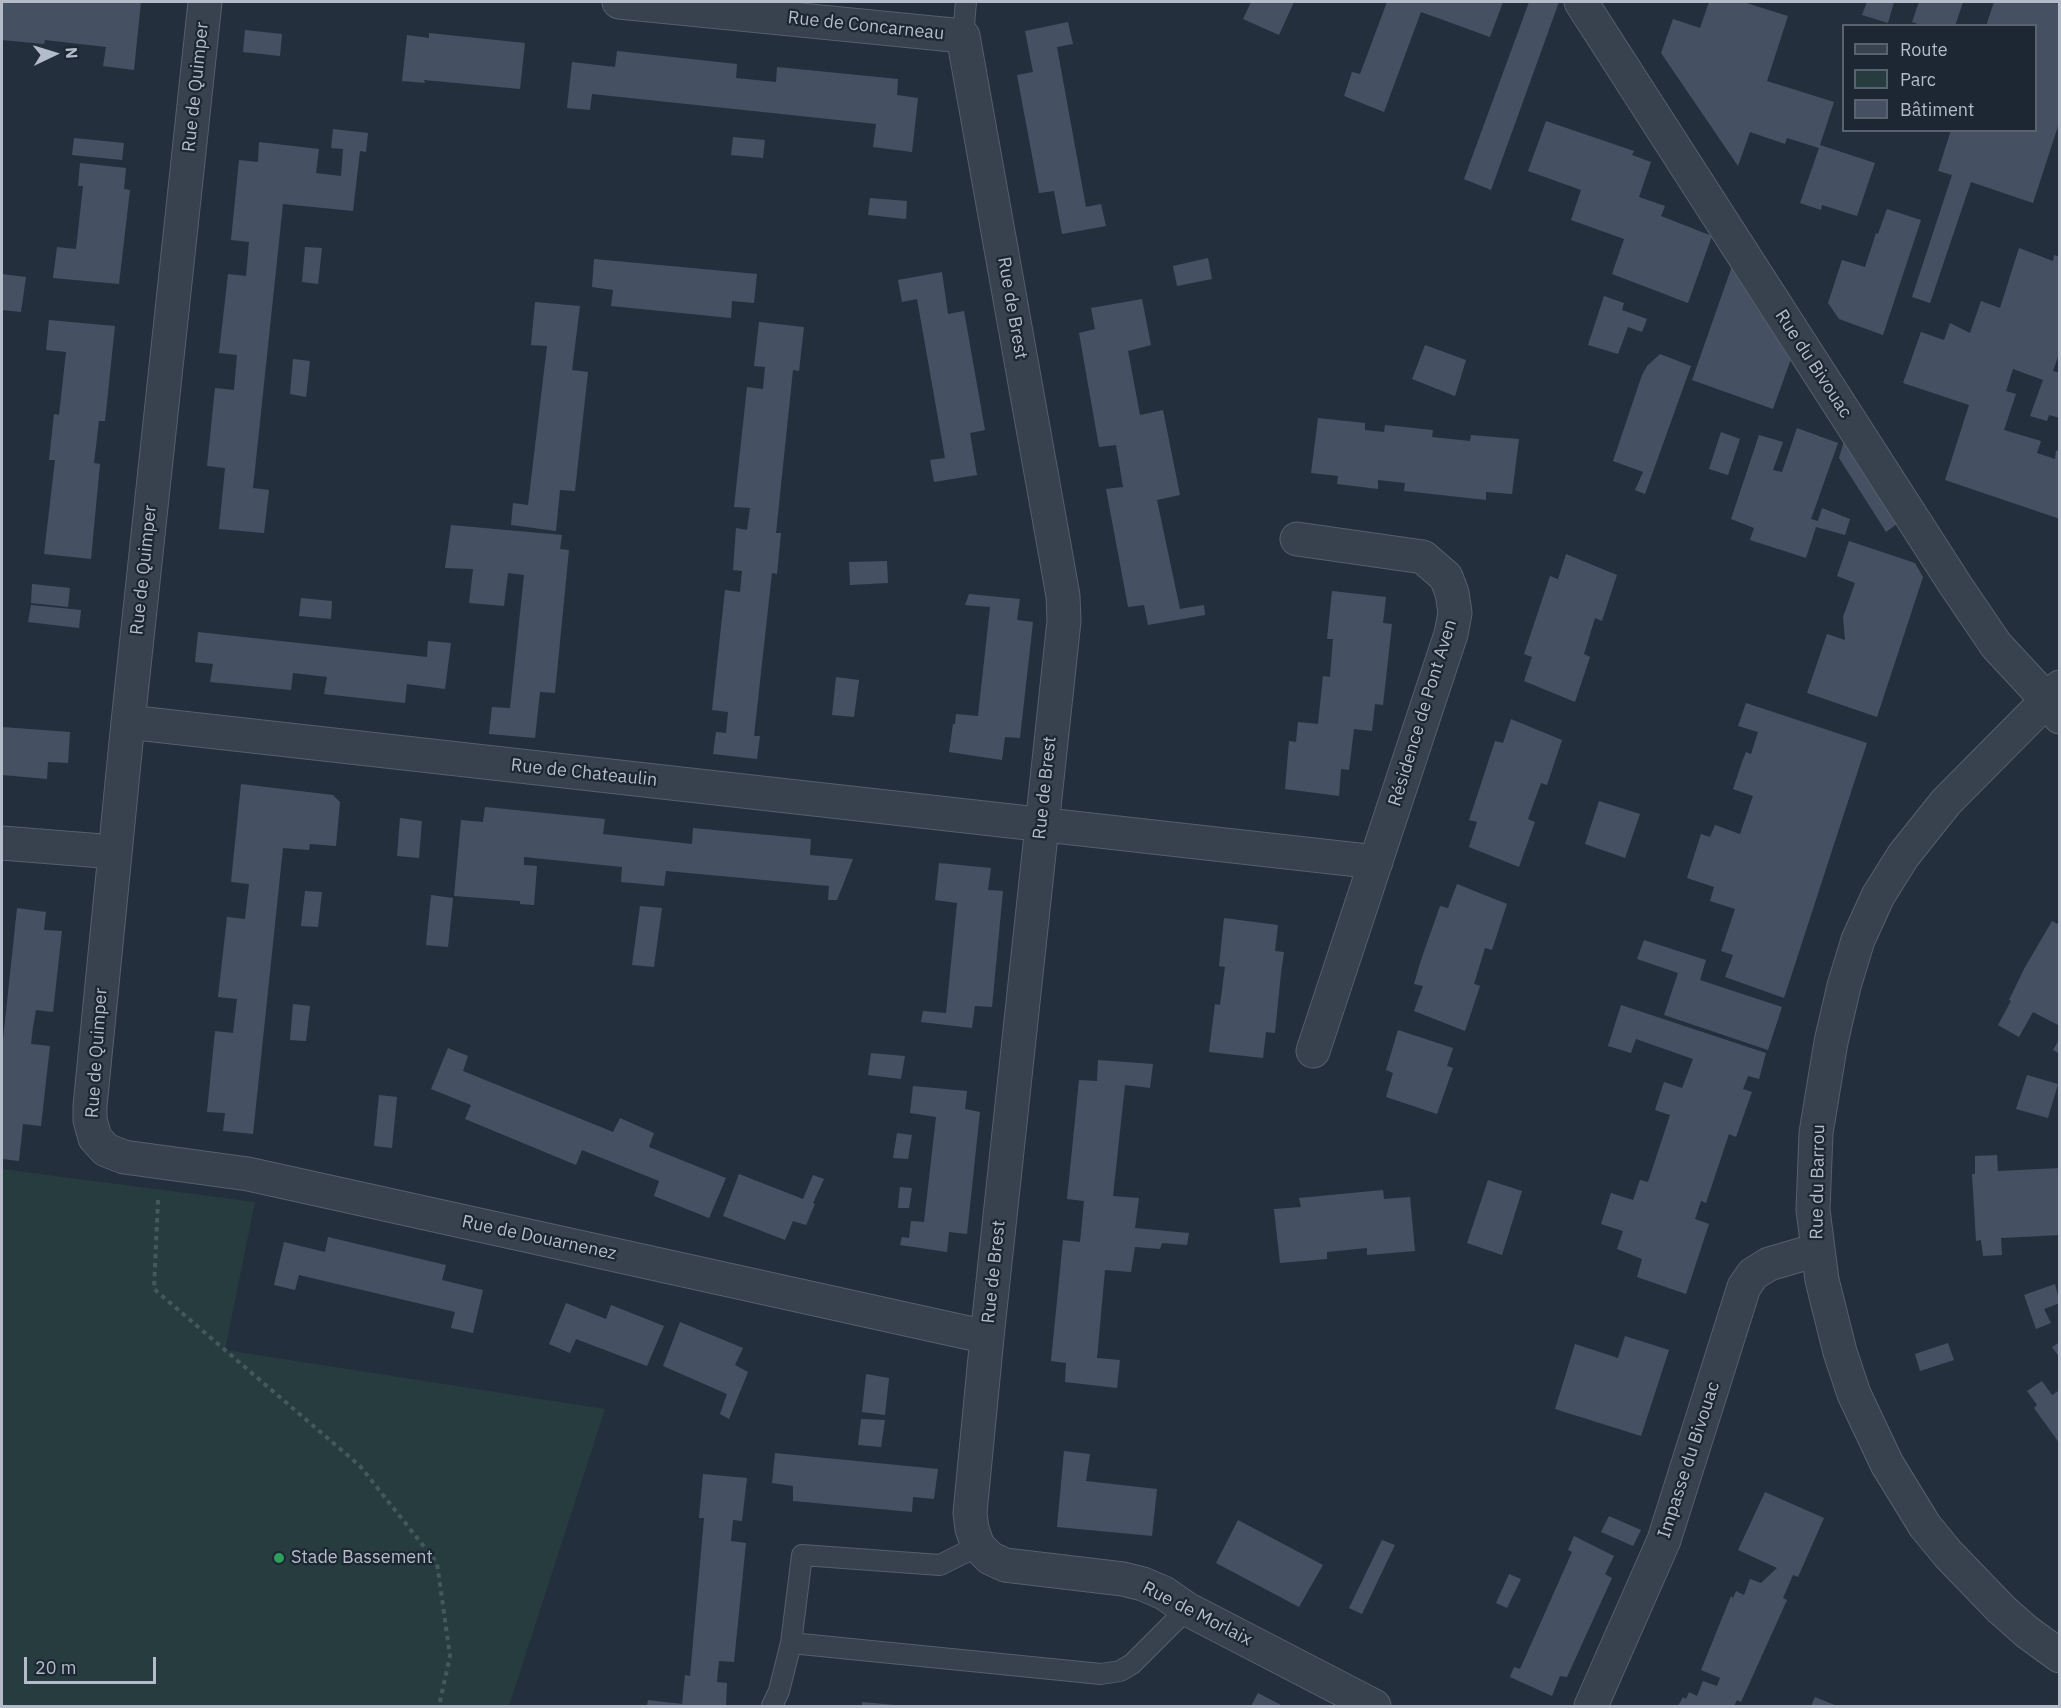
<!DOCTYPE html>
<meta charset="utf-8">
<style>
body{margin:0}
#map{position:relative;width:2061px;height:1708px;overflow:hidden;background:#242f3e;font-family:"IBM Plex Sans",sans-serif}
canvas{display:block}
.frame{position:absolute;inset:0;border:3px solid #b4bcc9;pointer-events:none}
.legend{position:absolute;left:1842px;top:24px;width:195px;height:108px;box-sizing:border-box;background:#1d2633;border:2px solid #59626f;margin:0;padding:8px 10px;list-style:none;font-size:18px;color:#b4bcc9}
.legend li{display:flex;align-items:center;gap:12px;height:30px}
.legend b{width:30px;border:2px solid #59626f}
.north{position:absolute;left:24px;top:24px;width:60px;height:60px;-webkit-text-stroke:4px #1d2633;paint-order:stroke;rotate:86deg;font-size:16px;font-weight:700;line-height:24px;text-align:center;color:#b4bcc9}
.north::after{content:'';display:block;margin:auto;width:21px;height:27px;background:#b4bcc9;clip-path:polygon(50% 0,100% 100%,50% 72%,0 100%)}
.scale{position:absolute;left:24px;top:1657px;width:132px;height:27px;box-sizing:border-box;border:3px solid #b4bcc9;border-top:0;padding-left:8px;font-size:18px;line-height:21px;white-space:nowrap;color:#b4bcc9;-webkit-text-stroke:4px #1d2633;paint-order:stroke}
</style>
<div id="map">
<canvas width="2061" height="1708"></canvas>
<div class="frame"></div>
<ul class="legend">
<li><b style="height:8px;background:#38414e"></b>Route</li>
<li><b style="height:16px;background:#263c3f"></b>Parc</li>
<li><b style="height:16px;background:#455162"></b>Bâtiment</li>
</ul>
<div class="north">N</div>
<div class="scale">20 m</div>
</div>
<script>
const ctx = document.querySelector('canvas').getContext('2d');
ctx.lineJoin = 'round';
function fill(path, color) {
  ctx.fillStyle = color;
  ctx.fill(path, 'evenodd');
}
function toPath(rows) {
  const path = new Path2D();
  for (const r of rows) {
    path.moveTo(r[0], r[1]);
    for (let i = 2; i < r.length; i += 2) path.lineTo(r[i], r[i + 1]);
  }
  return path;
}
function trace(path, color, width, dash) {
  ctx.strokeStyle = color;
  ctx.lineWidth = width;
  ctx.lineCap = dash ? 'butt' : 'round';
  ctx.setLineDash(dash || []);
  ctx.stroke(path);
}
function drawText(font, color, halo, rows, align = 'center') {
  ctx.font = font + ' "IBM Plex Sans",sans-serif';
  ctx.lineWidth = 4.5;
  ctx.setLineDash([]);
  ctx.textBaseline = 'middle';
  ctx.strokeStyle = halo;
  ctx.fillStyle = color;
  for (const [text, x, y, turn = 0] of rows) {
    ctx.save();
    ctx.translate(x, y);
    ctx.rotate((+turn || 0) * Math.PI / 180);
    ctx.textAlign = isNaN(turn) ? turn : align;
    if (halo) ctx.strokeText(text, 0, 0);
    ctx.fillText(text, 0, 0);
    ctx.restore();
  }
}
fill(toPath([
 [2,1169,255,1202,225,1350,605,1409,509,1706,2,1706]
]), '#263c3f');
fill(toPath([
 [2,2,141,2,134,70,103,66,106,47,45,40,44,44,2,40],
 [1251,2,1294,2,1279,35,1243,19],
 [1387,2,1503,2,1490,37,1421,12,1384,112,1344,96,1352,72,1360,74],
 [1529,2,1559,2,1491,190,1464,179],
 [1709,2,1743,2,1788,16,1767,81,1834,102,1820,145,1875,163,1857,216,1822,205,1821,210,1800,203,1819,148,1787,138,1785,144,1750,132,1738,166,1661,53,1673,19,1700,28],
 [1867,2,1894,2,1888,23,1862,15],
 [1919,2,1963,2,1955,26,1924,26,1912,22],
 [1994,2,2053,2,2060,4,2060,120,2033,203,1971,182,1930,303,1912,297,1952,175,1938,171,1951,130,2036,130,2036,26,1986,26],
 [1068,22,1073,44,1057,47,1086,207,1101,204,1106,226,1062,234,1054,191,1039,193,1017,75,1033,72,1025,31],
 [245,30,282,34,280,56,243,52],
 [429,33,525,43,520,89,424,80,425,83,402,81,407,35,429,38],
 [617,51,737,64,736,78,776,82,777,67,898,79,897,95,918,98,912,152,873,147,876,124,592,94,590,110,567,108,572,62,615,67],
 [1546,121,1634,151,1632,155,1651,162,1639,197,1665,206,1661,216,1712,236,1688,303,1612,274,1624,239,1571,220,1581,190,1528,171],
 [333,129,368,133,366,152,360,151,353,211,283,204,253,488,269,490,264,533,219,529,225,468,207,466,215,388,234,390,237,355,219,353,228,274,246,276,249,242,231,240,239,160,258,162,259,142,319,149,316,173,341,176,343,149,331,148],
 [733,137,765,140,763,158,731,155],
 [74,138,124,143,122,160,72,155],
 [80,163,126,168,124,189,130,190,119,284,53,278,57,247,76,249,83,186,78,186],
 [870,198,907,201,906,219,868,215],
 [1887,209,1921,220,1883,335,1839,319,1828,303,1842,260,1865,267,1876,233,1878,234],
 [305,247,322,248,318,284,302,282],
 [2019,248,2053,261,2054,255,2060,257,2060,351,2053,371,2060,373,2060,418,2049,415,2047,421,2030,416,2043,380,2013,369,2006,391,2016,394,2004,430,2041,441,2037,453,2055,459,2056,450,2060,453,2060,519,1945,480,1969,405,1903,383,1921,332,1944,340,1950,323,1970,333,1981,301,2000,308],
 [1208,258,1212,279,1177,286,1173,266],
 [594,259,757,274,754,303,732,301,731,318,611,306,613,290,592,287],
 [1732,266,1791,359,1773,409,1692,380],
 [942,272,948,314,964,311,985,430,970,433,977,475,934,482,930,460,945,458,917,299,902,302,898,280],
 [2,274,26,277,21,312,2,310],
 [1604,296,1624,303,1622,310,1647,319,1642,332,1628,327,1618,354,1588,345],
 [1142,299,1151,345,1128,351,1140,415,1163,410,1180,495,1157,500,1180,609,1204,605,1205,615,1148,625,1144,605,1128,607,1106,489,1123,487,1116,445,1099,447,1079,333,1095,329,1091,308],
 [535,302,580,306,572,370,588,372,575,491,560,490,556,531,511,525,513,503,528,505,547,346,531,345],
 [49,320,115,326,105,421,99,421,94,463,100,464,91,559,44,554,55,460,49,460,54,414,59,415,66,352,46,350],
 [759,322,804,327,799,371,793,370,776,533,781,533,777,574,772,573,754,736,760,736,757,759,713,754,716,732,726,733,728,712,712,710,725,590,740,592,742,571,733,570,736,528,747,530,750,508,734,507,747,387,763,389,765,367,754,366],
 [1425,345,1466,360,1455,396,1412,379],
 [1660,354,1691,366,1645,494,1635,490,1643,472,1613,461,1642,375,1647,366],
 [293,359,310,361,306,397,290,394],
 [1318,418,1365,423,1365,430,1384,432,1385,425,1433,430,1432,437,1470,441,1471,435,1519,439,1512,494,1486,492,1486,500,1404,491,1405,483,1378,480,1378,489,1337,484,1338,476,1311,473],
 [1797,428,1838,443,1811,519,1818,521,1822,508,1850,519,1845,535,1816,527,1806,558,1750,540,1754,528,1731,519,1759,435,1783,442,1773,470,1782,472],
 [1721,432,1740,439,1728,475,1709,469],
 [1844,441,1897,524,1886,532,1839,458],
 [451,525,562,535,560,549,569,550,555,693,540,692,535,738,489,734,492,707,510,708,524,575,508,573,504,606,469,603,473,569,445,568],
 [1849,541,1915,563,1923,577,1877,717,1807,693,1827,634,1845,640,1843,617,1855,583,1837,576],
 [1566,554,1617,575,1602,621,1595,618,1584,654,1590,657,1575,702,1524,681,1532,657,1524,654,1550,576,1558,579],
 [887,561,888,583,850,585,849,562],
 [32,584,70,588,68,607,31,603],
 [1332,591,1386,597,1383,623,1392,624,1383,705,1375,704,1372,731,1354,729,1349,770,1341,769,1339,796,1285,789,1289,741,1296,742,1298,722,1318,724,1323,676,1330,677,1333,639,1327,639],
 [969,594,1020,599,1017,620,1033,622,1020,738,1005,737,1002,760,949,752,953,724,955,724,956,714,978,716,990,607,965,605],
 [301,598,332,601,331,619,299,616],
 [31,605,81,610,79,628,28,622],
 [198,632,427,657,428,641,451,643,445,689,407,684,405,703,324,694,327,677,293,673,291,690,210,682,213,664,195,662],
 [836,677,859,680,854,717,832,715],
 [1746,703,1867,743,1784,998,1725,977,1733,955,1721,951,1735,909,1710,901,1714,887,1687,878,1701,834,1710,837,1715,825,1740,834,1753,796,1733,789,1742,762,1746,752,1751,754,1758,732,1738,726],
 [1511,719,1562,740,1547,785,1541,783,1528,819,1535,822,1519,867,1469,847,1477,822,1469,820,1476,799,1495,741,1503,743],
 [2,727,70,732,68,763,48,762,47,779,2,775],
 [241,784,333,795,340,802,336,846,310,844,309,850,283,848,253,1134,223,1131,225,1113,207,1112,215,1031,233,1033,237,999,218,997,227,917,245,919,249,884,231,882],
 [1599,801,1640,814,1625,858,1585,844],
 [485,807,605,819,603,834,692,844,693,828,811,839,810,855,853,859,837,900,828,900,829,886,666,871,664,886,621,882,622,867,524,857,524,865,537,866,534,905,520,904,520,901,454,896,461,820,483,822],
 [400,818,422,821,419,858,397,856],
 [939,863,991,868,988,890,1003,891,992,1007,975,1006,972,1028,921,1022,923,1011,946,1013,957,903,935,900],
 [1457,884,1507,904,1492,950,1485,948,1474,984,1480,986,1465,1031,1414,1011,1423,986,1414,984,1420,963,1440,906,1448,908],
 [305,891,322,892,318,927,301,926],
 [431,895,453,898,448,947,426,945],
 [640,906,662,908,654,967,632,965],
 [17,908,46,912,44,930,62,931,53,1012,36,1010,33,1027,31,1044,50,1046,41,1126,23,1124,19,1161,2,1159,2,1049],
 [1224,918,1278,925,1275,951,1284,952,1281,973,1275,1033,1266,1032,1263,1058,1209,1052,1215,1004,1220,1005,1225,967,1219,966],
 [2052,921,2060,925,2060,1026,2033,1012,2019,1037,1998,1025,2011,1001,2009,1000,2024,969],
 [1644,940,1706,960,1700,980,1782,1007,1768,1050,1664,1015,1678,973,1637,959],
 [293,1004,310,1006,306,1041,290,1040],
 [1621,1005,1766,1053,1759,1079,1748,1076,1743,1089,1752,1092,1736,1137,1729,1134,1706,1203,1701,1201,1695,1219,1709,1224,1686,1294,1637,1277,1642,1259,1617,1249,1623,1231,1601,1224,1611,1193,1633,1200,1640,1180,1648,1182,1670,1115,1655,1110,1664,1082,1682,1088,1693,1059,1636,1039,1631,1053,1608,1046],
 [1398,1030,1453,1048,1447,1066,1453,1068,1437,1114,1386,1097,1393,1073,1386,1070],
 [2060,1038,2060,1054,2053,1050],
 [448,1048,468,1056,463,1071,613,1132,620,1118,654,1133,649,1147,726,1178,709,1218,654,1196,659,1181,582,1150,576,1165,465,1119,471,1105,431,1089],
 [871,1053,905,1056,901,1079,868,1075],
 [1098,1060,1153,1064,1150,1088,1125,1085,1113,1196,1139,1198,1135,1228,1189,1233,1187,1245,1162,1243,1160,1249,1135,1247,1131,1272,1105,1270,1097,1358,1120,1360,1117,1388,1065,1382,1066,1363,1051,1361,1063,1240,1080,1242,1082,1222,1084,1201,1067,1199,1079,1080,1097,1081],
 [2027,1075,2058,1084,2048,1118,2016,1109],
 [913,1086,967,1091,965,1109,980,1112,967,1234,949,1232,947,1252,900,1245,902,1237,909,1238,911,1221,924,1222,936,1117,910,1113],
 [379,1095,397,1097,392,1148,374,1146],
 [897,1133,912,1135,908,1159,893,1158],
 [1997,1155,1998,1171,2060,1168,2060,1235,2001,1238,2002,1255,1983,1256,1981,1240,1976,1241,1972,1174,1975,1174,1975,1156],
 [739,1174,803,1199,813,1175,824,1179,813,1203,815,1204,806,1225,793,1221,785,1240,723,1216],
 [1488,1180,1522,1191,1502,1255,1467,1243],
 [900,1187,912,1188,909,1208,898,1208],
 [1383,1190,1384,1199,1410,1197,1415,1251,1367,1255,1367,1248,1327,1252,1327,1259,1280,1263,1274,1209,1301,1207,1299,1198],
 [328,1237,446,1265,442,1280,483,1290,473,1333,451,1328,455,1312,299,1275,295,1290,274,1285,284,1242,325,1252],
 [2055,1284,2060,1303,2044,1309,2051,1323,2036,1329,2024,1295],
 [566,1303,606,1319,611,1305,664,1326,647,1366,576,1339,570,1353,549,1344],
 [680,1322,743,1348,735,1365,748,1372,729,1419,720,1414,727,1394,663,1366],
 [1625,1336,1669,1350,1641,1436,1555,1409,1575,1344,1618,1358],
 [2060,1342,2060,1358,2052,1347],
 [1948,1343,1954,1360,1920,1371,1915,1354],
 [866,1374,889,1378,885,1415,862,1412],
 [2042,1381,2052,1395,2060,1390,2060,1444,2034,1408,2037,1405,2027,1391],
 [861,1419,885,1420,881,1447,858,1445],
 [1064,1451,1090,1454,1086,1481,1157,1489,1152,1536,1057,1527],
 [775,1453,938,1469,934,1499,913,1497,912,1512,793,1501,793,1486,772,1483],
 [703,1474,747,1478,742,1521,733,1520,731,1541,746,1543,734,1662,719,1661,717,1682,727,1683,726,1706,692,1705,691,1706,647,1706,648,1700,682,1704,685,1675,690,1676,704,1518,699,1518],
 [1765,1492,1824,1518,1798,1577,1793,1575,1783,1598,1787,1600,1741,1702,1737,1700,1734,1706,1678,1706,1683,1697,1686,1699,1689,1692,1697,1696,1703,1681,1717,1686,1720,1678,1701,1670,1731,1596,1733,1598,1736,1591,1744,1595,1750,1579,1761,1583,1777,1568,1738,1550],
 [1609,1516,1641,1530,1633,1546,1601,1532],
 [1238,1520,1323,1565,1299,1607,1216,1563],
 [1574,1536,1614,1556,1605,1574,1612,1578,1567,1677,1560,1676,1552,1696,1510,1677,1514,1667,1520,1669,1572,1552,1568,1550],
 [1382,1540,1395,1545,1362,1614,1349,1608],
 [1509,1574,1521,1579,1507,1608,1496,1603],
 [1258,1693,1283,1706,1251,1706],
 [1815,1697,1837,1706,1811,1706],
 [862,1702,895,1705,895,1706,862,1706]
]), '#455162');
const service = toPath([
 [963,36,966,2],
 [978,1546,940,1565,802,1555,791,1643,1101,1674,1120,1671,1132,1664,1187,1609],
 [772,1706,779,1691,791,1643]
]);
const minor = toPath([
 [205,2,128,722,90,1106,90,1120,95,1138,106,1150,124,1157,248,1174,987,1337],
 [619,2,963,36,1057,562,1063,596,1064,621,987,1337,970,1513,972,1529,978,1546,990,1558,1005,1565,1123,1579,1143,1584,1164,1593,1187,1609,1374,1706],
 [1581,2,1956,586,1996,645,2047,700,2060,717],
 [1297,539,1423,557,1446,577,1452,593,1455,613,1451,634,1313,1051],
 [2060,687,1946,802,1903,856,1878,896,1858,940,1844,986,1831,1042,1816,1133,1813,1210,1822,1280,1840,1352,1854,1394,1887,1464,1925,1526,1948,1554,2001,1609,2027,1632,2060,1656],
 [128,722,1376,862],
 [2,843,115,852],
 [1591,1706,1664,1540,1744,1287,1753,1274,1769,1264,1817,1250]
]);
trace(service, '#565f6c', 22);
trace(minor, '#565f6c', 35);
trace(toPath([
 [158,1200,154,1289,360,1466,437,1563,450,1656,439,1706]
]), '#44595c', 4, [4.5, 4.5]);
trace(service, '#38414e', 20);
trace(minor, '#38414e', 33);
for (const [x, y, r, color] of [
 [279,1558,6,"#2e9e5b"]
]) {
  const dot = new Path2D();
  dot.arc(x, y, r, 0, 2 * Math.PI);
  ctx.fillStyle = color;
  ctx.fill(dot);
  trace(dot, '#1d2633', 2);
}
drawText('18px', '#b4bcc9', '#1d2633', [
 ["Rue de Concarneau",866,26,6],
 ["Rue de Quimper",196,87,-84],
 ["Rue de Brest",1012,308,80],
 ["Rue du Bivouac",1813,364,57],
 ["Rue de Quimper",144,570,-84],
 ["Résidence de Pont Aven",1423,713,-73],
 ["Rue de Chateaulin",584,773,6],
 ["Rue de Brest",1045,788,-84],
 ["Rue de Quimper",97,1053,-86],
 ["Rue du Barrou",1818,1182,-89],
 ["Rue de Douarnenez",539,1238,12],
 ["Rue de Brest",994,1272,-84],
 ["Impasse du Bivouac",1689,1460,-72],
 ["Rue de Morlaix",1197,1614,27]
]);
drawText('18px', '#b4bcc9', '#1d2633', [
 ["Stade Bassement",291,1558]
], 'left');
</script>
